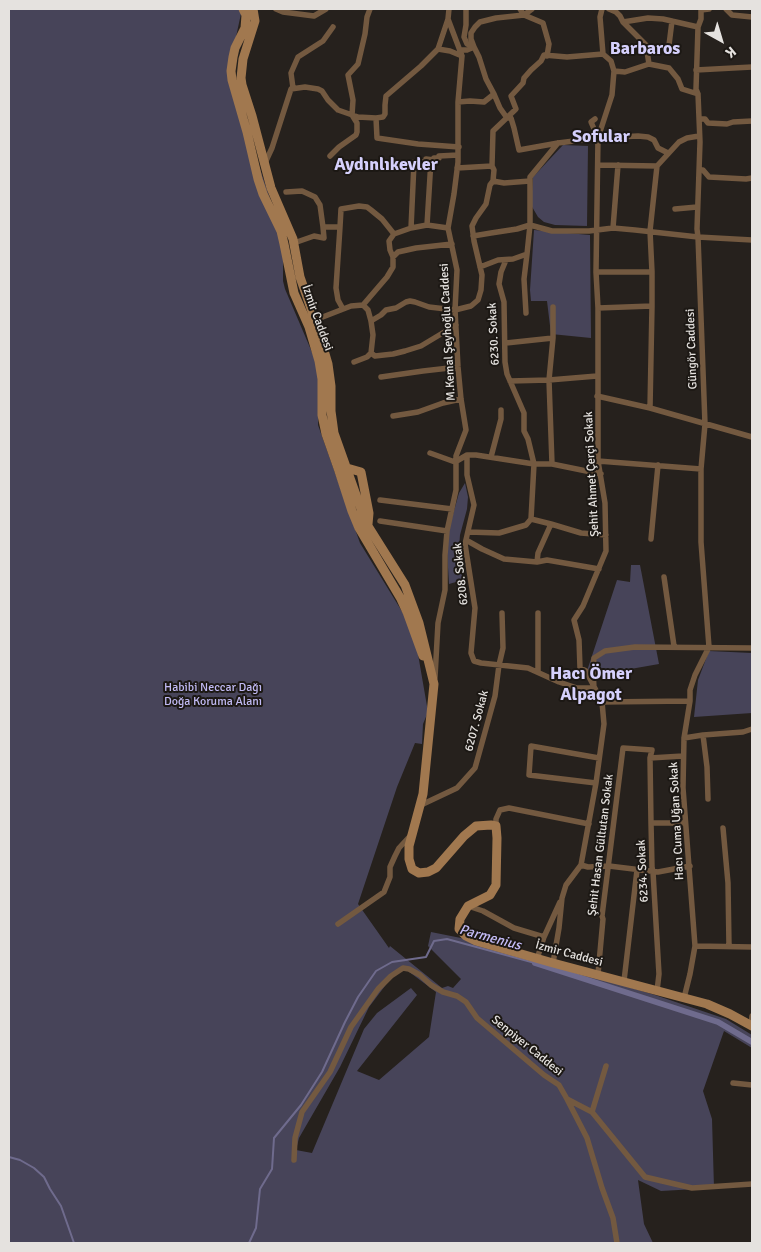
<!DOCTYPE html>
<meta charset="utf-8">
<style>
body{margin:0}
#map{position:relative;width:761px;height:1252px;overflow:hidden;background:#26211d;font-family:Signika,sans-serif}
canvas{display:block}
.frame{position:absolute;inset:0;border:10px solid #e5e2df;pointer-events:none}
.north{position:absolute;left:696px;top:15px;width:50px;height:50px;-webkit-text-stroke:4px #1c1814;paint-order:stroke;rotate:141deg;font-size:14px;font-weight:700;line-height:20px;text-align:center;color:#e5e2df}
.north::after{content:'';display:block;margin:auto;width:18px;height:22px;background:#e5e2df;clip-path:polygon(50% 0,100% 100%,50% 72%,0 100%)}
</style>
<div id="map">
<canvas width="761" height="1252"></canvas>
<div class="frame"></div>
<div class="north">K</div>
</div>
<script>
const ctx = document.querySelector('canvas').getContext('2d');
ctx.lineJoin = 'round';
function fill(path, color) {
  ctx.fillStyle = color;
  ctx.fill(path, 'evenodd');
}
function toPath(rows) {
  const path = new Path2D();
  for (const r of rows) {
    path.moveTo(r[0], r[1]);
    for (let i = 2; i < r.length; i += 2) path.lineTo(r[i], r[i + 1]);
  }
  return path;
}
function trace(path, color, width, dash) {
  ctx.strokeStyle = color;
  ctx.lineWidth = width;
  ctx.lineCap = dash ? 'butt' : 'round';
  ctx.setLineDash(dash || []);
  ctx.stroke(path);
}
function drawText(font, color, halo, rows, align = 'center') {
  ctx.font = font + ' Signika,sans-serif';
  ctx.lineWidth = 4;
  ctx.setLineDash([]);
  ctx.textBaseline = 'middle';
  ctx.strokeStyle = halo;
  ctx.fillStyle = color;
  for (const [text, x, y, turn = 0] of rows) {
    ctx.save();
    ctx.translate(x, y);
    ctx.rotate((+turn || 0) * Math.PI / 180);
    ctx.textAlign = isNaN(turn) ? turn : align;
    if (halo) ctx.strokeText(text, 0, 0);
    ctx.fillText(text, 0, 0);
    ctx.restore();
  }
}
fill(toPath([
 [9,9,242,9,228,74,283,237,283,281,285,289,320,371,318,425,360,543,414,631,428,712,423,724,422,744,415,743,397,787,358,904,389,948,390,946,442,988,448,986,453,988,461,979,428,946,431,932,471,940,655,995,726,1019,752,1035,752,1048,724,1031,703,1091,712,1119,714,1188,661,1191,638,1180,644,1224,653,1243,9,1243],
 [404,968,436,992,429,1037,379,1080,357,1071,417,995,411,988,377,1013,364,1029,312,1153,296,1150,299,1138,303,1131,340,1067,369,1007,397,970],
 [563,145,588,146,587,226,555,225,544,222,538,217,531,205,533,177],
 [534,230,590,235,591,338,551,334,547,301,531,301,530,290],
 [465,483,468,497,467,509,460,535,459,548,463,580,449,584,447,551,448,532,459,493],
 [631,565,640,565,659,664,585,677,617,580,630,582],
 [709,651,752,653,752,713,694,717,698,680]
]), '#474459');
trace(toPath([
 [9,1157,20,1160,34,1168,44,1177,50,1189,61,1206,74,1243],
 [249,1243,256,1228,260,1189,272,1169,274,1138,301,1105,322,1072,345,1022,358,997,376,971,392,962,426,957,434,941,447,939,535,963]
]), '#6f6b8d', 2);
trace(toPath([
 [535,963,718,1022,752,1042]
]), '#6f6b8d', 6);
trace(toPath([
 [276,9,283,12,314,16,326,9],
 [466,9,466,25,464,37,467,44,474,47,479,57,486,79,494,94,500,108,507,118,511,118,514,128,519,150,558,143,598,138,638,136,648,137,654,140,658,148,668,153],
 [520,9,524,15,543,23,549,44,547,56],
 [609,9,616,12,620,16,623,22,646,45,649,64,669,68,678,79,682,89,698,94],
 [726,9,732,15,752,17],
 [701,10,709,9],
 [623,22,648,18,663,19,698,27],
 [669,45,672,21],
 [438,49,450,51,462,56],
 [460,50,467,50,474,47,471,39,471,33,475,27,480,22,496,18,524,15,532,9],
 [696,70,752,67],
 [614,71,625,72,649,64],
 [293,88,291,73,298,57,323,41,333,27],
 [458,102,470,101,484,102,494,94],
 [376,118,377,138,418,144,459,147],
 [595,119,591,122,598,138],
 [699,119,705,119,708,123,727,124,733,122,752,121],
 [330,156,339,147,356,135,357,132,357,123,352,115,353,100,348,75,358,64,365,34,367,17,370,9],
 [265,163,272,148,291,89,305,87,318,89,322,91,328,100,338,110,358,117,376,118,383,117,385,114,385,105,386,96,421,66,438,49,448,19],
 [403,165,414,163,414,162,426,162,426,159,434,160,434,158,439,158,439,156,458,155],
 [598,165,657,166],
 [492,166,493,131,516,109,511,96,523,83,524,78,531,70,541,61,544,55,567,57,603,54],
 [457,168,492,166,494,170,493,181,504,183,530,181],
 [699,170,703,170,709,177,746,179,752,178],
 [286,192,302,191,315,197,320,205,323,227],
 [675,209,697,207],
 [427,225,431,160],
 [530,225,552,231,589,231,613,228,635,230,698,237,752,240],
 [340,227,336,288,338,300,343,309],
 [411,228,414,163],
 [613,228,618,165],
 [394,234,411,228,427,225,448,228],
 [473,236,491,233,517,229,530,225],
 [294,243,314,236,324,238,323,227,340,227,341,209,359,206,367,207,371,210,382,219,394,234],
 [393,257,398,252,416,248,452,244],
 [506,260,501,272,499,284,504,302,505,362,507,374,524,413,524,431,528,439,534,464,531,519],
 [480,267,498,260,513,259,527,254,530,225,530,177,558,143],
 [596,272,652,272],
 [363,305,387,277,393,267,393,257,390,250,389,241,394,234],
 [363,305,368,310,371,321,373,335,371,353],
 [598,308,652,306],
 [526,313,524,279,527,254],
 [315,320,351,306,363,305],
 [371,321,381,315,386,310,396,308,406,302,410,301,415,302,429,307,455,310,471,306,478,300,481,290,482,275,474,241,472,226,476,218,486,204,490,185,493,181],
 [506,343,553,338],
 [354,362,367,357,371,353,375,356,393,354,405,351,421,346,456,325],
 [381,377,423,371,458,367],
 [510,381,549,380,597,376],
 [597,396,650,408,752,437],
 [650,408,652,306,652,272,650,231,657,166,679,142,687,138,699,136],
 [393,416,418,412,443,403,461,399],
 [430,453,455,462,467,455,476,455,534,464,552,464,601,474],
 [467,455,467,475,474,505,465,544,475,608,471,653,474,661,481,663,528,668,559,682,577,688,594,688,593,670,594,658,605,651,635,647,752,648],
 [491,457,501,419,501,410],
 [598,461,701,469],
 [552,464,549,380,553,338,553,307],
 [380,500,452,509],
 [531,519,551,524,538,553,537,562,547,560,599,569],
 [380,521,447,531],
 [551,524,581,533,606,535],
 [468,532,499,533,526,525,531,519],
 [651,539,658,465],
 [466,540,482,549,504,559,537,562],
 [664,577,674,646],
 [538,613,538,672],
 [435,677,438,623,445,590,445,555,447,531,456,490,456,456,466,430,461,399,458,367,455,310,457,270,448,228,454,194,458,162,458,102,462,56,448,19,449,9],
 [602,702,690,701],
 [703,735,707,767,708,799],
 [684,738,703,735,743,732,752,729],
 [650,758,683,756],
 [596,783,529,775,531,746,599,758],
 [421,805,457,788,475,768,495,696,499,665,503,648,502,613],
 [651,823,685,823],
 [496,826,496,819,500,810,509,808,589,824],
 [723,828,728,883,729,946],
 [581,865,588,867,609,866,658,872,690,866],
 [468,906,483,911,514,928,544,937],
 [338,924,384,892,390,877,390,867,395,856,399,848,411,835],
 [695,946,752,947],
 [537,959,544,937,560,902],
 [553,963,559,928,562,898,566,885,581,865,596,783,604,724,602,702,586,671,580,668,579,640,574,620,583,606,606,551,605,503,598,461,598,308,596,272,598,138,612,95,614,71,611,61,603,54,600,17,602,9],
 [598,974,603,919,602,916,623,748,652,750,650,758,651,823,652,867,653,872,659,974,657,991],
 [624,981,637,870],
 [684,998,690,974,695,946,683,788,684,738,690,701,690,690,695,675,709,647,701,542,701,469,705,424,698,237,697,229,700,142,698,94,696,89,698,27,701,19,701,9],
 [751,1026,752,1016],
 [733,1083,752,1085],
 [567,1099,587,1138,602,1188,613,1218,617,1243],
 [592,1112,606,1066],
 [294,1160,295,1138,302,1112,330,1072,351,1027,378,989,391,976,403,968,409,969,420,975,431,985,443,992,457,996,466,1002,477,1018,544,1075,559,1085,567,1099,592,1112,645,1177,692,1188,752,1184]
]), '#735940', 5.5);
trace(toPath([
 [243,9,246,15,245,28,235,48,233,57,231,71,232,80,247,132,258,179,263,194,281,231,284,244,294,293,309,327,319,361,322,379,322,415,326,434,339,471,352,511,359,528,401,599,407,612,423,656],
 [253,9,255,21,243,59,241,78,242,85,252,116,271,188,293,239,300,277,315,320,328,364,331,386,331,411,334,433,366,523,405,585,419,623,434,684,423,794,409,846,409,859,412,869,419,873,428,872,436,868,464,836,476,826,491,825,496,826,497,838,496,885,490,895,468,906,460,919,459,929,466,936,476,941,553,963,707,1004,730,1014,752,1026],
 [347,468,361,472,369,513,368,524]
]), '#a1784f', 9);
drawText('12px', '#e5e2df', '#1c1814', [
 ["İzmir Caddesi",317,318,70],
 ["M.Kemal Şeyhoğlu Caddesi",448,332,-93],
 ["6230. Sokak",494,334,-93],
 ["Güngör Caddesi",692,349,-92],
 ["Şehit Ahmet Çerçi Sokak",592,474,-93],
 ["6208. Sokak",461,574,-96],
 ["6207. Sokak",477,721,-75],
 ["Hacı Cuma Uğan Sokak",677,821,-93],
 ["Şehit Hasan Gültutan Sokak",601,845,-83],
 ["6234. Sokak",643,871,-93],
 ["İzmir Caddesi",569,954,15],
 ["Senpiyer Caddesi",527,1046,39]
]);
drawText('12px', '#c1baf4', '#1c1814', [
 ["Habibi Neccar Dağı",213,688],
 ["Doğa Koruma Alanı",213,702]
]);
drawText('italic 14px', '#c4bcf7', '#1c1814', [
 ["Parmenius",490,938,15]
]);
drawText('bold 18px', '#d5d0fc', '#1c1814', [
 ["Barbaros",645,49],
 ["Sofular",601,137],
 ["Aydınlıkevler",386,165],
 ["Hacı Ömer",591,674],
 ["Alpagot",591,695]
]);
</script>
